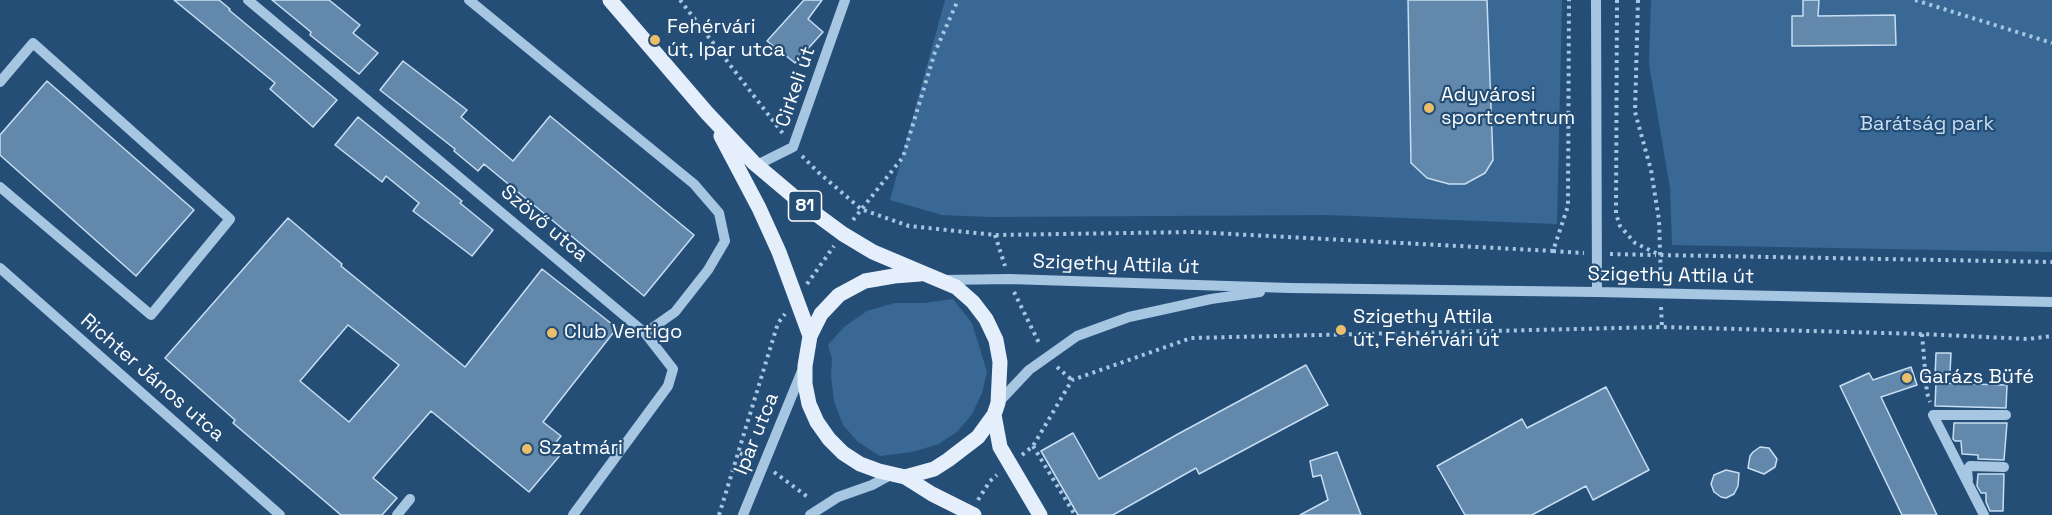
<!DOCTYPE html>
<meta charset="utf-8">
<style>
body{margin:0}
canvas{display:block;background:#254e77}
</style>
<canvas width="2052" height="515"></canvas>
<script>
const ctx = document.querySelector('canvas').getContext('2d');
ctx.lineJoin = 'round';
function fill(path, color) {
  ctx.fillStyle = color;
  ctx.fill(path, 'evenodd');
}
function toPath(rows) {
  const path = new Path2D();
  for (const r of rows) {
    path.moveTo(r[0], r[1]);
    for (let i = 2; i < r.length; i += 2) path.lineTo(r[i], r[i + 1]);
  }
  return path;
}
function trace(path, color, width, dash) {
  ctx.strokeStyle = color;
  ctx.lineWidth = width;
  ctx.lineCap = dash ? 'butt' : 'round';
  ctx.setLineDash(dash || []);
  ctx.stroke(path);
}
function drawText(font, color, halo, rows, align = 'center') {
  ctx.font = font + ' "Space Grotesk",sans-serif';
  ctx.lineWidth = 4.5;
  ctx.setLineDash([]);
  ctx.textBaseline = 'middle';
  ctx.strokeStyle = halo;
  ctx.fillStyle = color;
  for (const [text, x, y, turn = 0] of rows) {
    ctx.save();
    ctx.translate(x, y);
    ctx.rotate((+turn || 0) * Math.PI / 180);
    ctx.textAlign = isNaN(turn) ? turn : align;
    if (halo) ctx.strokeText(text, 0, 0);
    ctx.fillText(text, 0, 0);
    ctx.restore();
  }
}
fill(toPath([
 [945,0,1562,0,1557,224,1327,215,991,217,942,215,890,200],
 [1651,0,2052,0,2052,252,1672,245,1670,188,1649,64],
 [953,299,972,323,987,372,982,393,972,414,958,431,939,444,912,452,880,456,858,442,843,425,834,401,831,375,832,359,828,345,844,327,867,311,895,303,924,303]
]), '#396894');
const building = toPath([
 [174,0,219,0,230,9,229,10,337,100,313,127,270,89,275,83,174,0],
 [272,0,329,0,360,25,353,33,378,53,359,74,310,35,311,32,272,0],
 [804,0,822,0,808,19,823,32,795,63,767,41,804,0],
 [1408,0,1487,0,1493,160,1485,173,1465,184,1449,184,1427,178,1411,163,1408,0],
 [1803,0,1819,0,1818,16,1895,15,1896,45,1792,46,1792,16,1803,16,1803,0],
 [403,61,467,110,461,117,513,161,550,116,694,235,644,296,484,164,478,171,454,151,455,149,380,90,403,61],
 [47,81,194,210,136,276,0,155,0,135,47,81],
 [358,117,462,201,460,203,493,230,472,256,413,211,419,203,386,176,382,182,335,145,358,117],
 [288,218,342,264,341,266,465,367,542,269,617,328,543,422,561,436,553,446,562,453,529,492,431,411,373,478,397,498,382,515,341,515,233,423,235,420,165,358,288,218],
 [348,325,399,365,349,422,300,381,348,325],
 [1936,353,1951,353,1950,373,1935,378,1936,353],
 [1306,365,1328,405,1199,474,1196,468,1113,515,1078,515,1041,451,1073,433,1099,479,1178,434,1306,365],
 [1911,367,1917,385,1881,397,1937,515,1902,515,1840,386,1869,373,1873,380,1911,367],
 [1936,383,2007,385,2006,408,1935,406,1936,383],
 [1606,387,1649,470,1593,500,1586,486,1532,515,1465,515,1437,466,1522,419,1527,428,1606,387],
 [1954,423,2007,423,2004,460,1978,459,1978,455,1962,454,1961,441,1955,441,1953,439,1954,423],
 [1760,447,1769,448,1777,459,1775,467,1764,474,1748,468,1750,456,1753,452,1760,447],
 [1337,452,1361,515,1300,515,1328,500,1321,475,1313,477,1310,461,1337,452],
 [1726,470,1739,473,1738,486,1734,494,1726,498,1721,497,1714,492,1711,484,1714,475,1726,470],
 [1978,474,2004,474,2003,511,1990,511,1986,502,1986,493,1981,493,1977,486,1978,474]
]);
fill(building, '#6288ab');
trace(building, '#c8def2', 1.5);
trace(toPath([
 [680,0,784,135],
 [1617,0,1616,214,1620,226,1635,243,1660,255,2052,262],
 [1638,0,1635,112,1651,170,1659,220,1661,281],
 [1915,0,2052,43],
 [802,156,818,172,861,209,909,226,995,235,1193,232,1553,251,1568,206,1569,0],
 [853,220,903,157,935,52,958,0],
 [995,235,1005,266],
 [1553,251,1584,253],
 [1610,254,1656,255],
 [807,284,834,246],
 [1014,292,1040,345],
 [1661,307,1662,327],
 [1922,334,1927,393,1930,402],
 [1057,367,1072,380],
 [1033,446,1075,515],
 [740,453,752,460],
 [1022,455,1033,446,1072,380,1191,338,1662,327,1922,334,2028,339,2052,336],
 [774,472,809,498],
 [978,500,990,481,997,475],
 [719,515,778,323,785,314]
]), '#a6c6e2', 4, [3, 4.5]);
trace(toPath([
 [248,0,645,333,673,369,668,386,573,515],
 [469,0,694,184,719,213,725,241,708,270,675,312,645,333],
 [1596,0,1597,292],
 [0,82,33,43,230,219,151,315,0,187],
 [757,165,793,147,845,0],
 [0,268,280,515],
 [945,280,1009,279,1290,288,1597,292,2052,302],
 [998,403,1029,370,1077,336,1129,317,1211,299,1260,292],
 [1968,480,1967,470,1970,466,2004,467],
 [397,515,410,499],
 [743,515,802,371],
 [810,515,838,497,872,485,892,474],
 [1984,515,1933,415,2006,415]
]), '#a6c6e2', 10);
trace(toPath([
 [610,0,707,113,754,163,805,206,843,234,873,252,956,287,973,302,986,319,996,340,1000,362,998,403,994,415,978,437,948,460,934,469,905,477],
 [721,136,759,208,779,252,810,336],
 [920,274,894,276,865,281,839,295,821,314,810,336,805,366,805,384,809,404,817,422,829,439,843,453,860,464,879,471,905,477,932,494,974,515],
 [994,415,1000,447,1040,515]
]), '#e5effc', 15);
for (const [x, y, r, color] of [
 [655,40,6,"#ebbe6b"],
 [1429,108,6,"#ebbe6b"],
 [1341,330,6,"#ebbe6b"],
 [552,333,6,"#ebbe6b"],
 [1907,378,6,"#ebbe6b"],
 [527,449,6,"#ebbe6b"]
]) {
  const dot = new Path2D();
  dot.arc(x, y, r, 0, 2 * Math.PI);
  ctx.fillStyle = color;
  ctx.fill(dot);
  trace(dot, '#254e77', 2);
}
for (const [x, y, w] of [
 [805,206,33]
]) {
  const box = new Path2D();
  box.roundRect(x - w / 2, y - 15, w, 30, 4.5);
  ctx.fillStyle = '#254e77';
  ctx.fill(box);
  trace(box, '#fff', 1.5);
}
drawText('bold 18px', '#fff', null, [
 ["81",805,206]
]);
drawText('20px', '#fff', '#254e77', [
 ["Fehérvári",667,28],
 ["út, Ipar utca",667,51],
 ["Adyvárosi",1441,96],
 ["sportcentrum",1441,119],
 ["Szigethy Attila",1353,318],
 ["út, Fehérvári út",1353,341],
 ["Club Vertigo",564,333],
 ["Garázs Büfé",1919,378],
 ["Szatmári",539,449]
], 'left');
drawText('20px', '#fff', '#254e77', [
 ["Cirkeli út",796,87,-71],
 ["Szövő utca",544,224,40],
 ["Szigethy Attila út",1116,265,2],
 ["Szigethy Attila út",1671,276,1],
 ["Richter János utca",152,378,41],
 ["Ipar utca",757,434,-68]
]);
drawText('20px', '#c8def2', '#254e77', [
 ["Barátság park",1927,125]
]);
</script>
